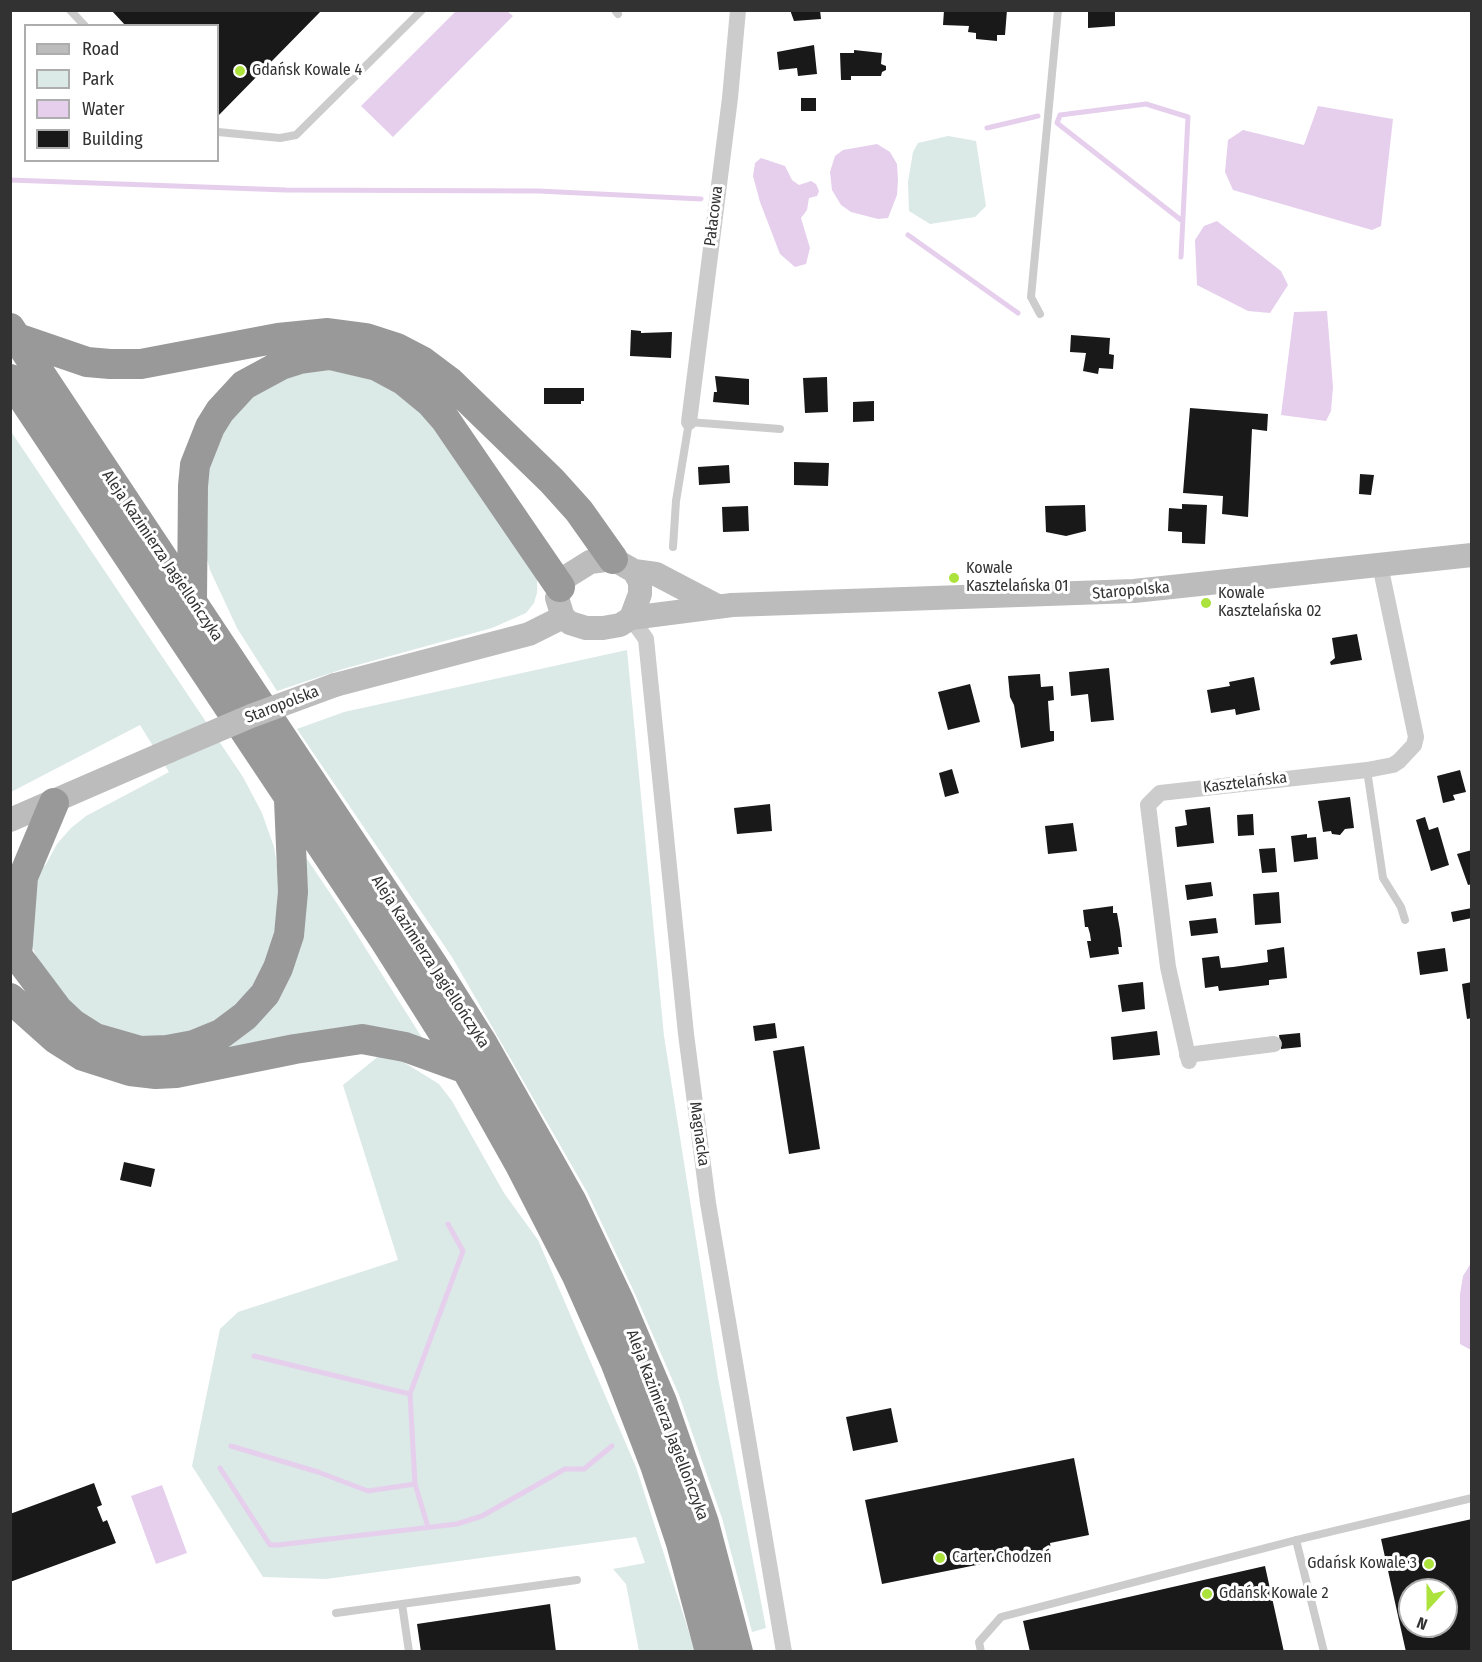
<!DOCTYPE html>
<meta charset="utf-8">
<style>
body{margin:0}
#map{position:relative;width:1482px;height:1662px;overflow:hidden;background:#fff;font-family:"Fira Sans Condensed",sans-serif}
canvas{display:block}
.frame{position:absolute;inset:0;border:12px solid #323232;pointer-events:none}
.legend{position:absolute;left:24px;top:24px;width:195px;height:138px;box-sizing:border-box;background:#fff;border:2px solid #adadad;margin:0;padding:8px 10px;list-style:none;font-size:18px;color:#323232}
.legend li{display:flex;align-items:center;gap:12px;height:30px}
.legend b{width:30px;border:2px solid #adadad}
.north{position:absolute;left:1398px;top:1578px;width:60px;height:60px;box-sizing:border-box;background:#fff;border:2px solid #adadad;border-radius:50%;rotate:201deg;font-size:16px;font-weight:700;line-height:24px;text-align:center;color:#323232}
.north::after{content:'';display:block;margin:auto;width:21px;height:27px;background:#ace23c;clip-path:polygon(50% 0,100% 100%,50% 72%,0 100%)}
</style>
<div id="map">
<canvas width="1482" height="1662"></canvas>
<div class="frame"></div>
<ul class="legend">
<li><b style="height:8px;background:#bcbcbc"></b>Road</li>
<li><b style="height:16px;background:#dbe9e7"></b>Park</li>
<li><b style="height:16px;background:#e6cfed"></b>Water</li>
<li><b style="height:16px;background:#191919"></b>Building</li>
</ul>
<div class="north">N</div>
</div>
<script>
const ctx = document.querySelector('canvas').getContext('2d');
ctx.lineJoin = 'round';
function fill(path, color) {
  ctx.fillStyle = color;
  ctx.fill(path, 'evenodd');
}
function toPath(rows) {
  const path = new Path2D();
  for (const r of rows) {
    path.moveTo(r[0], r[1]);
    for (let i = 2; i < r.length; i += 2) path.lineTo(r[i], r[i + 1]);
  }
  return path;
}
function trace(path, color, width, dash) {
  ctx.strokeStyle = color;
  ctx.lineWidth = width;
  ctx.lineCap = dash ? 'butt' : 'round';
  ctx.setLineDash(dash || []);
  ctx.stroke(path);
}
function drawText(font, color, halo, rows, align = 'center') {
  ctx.font = font + ' "Fira Sans Condensed",sans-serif';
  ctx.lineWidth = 6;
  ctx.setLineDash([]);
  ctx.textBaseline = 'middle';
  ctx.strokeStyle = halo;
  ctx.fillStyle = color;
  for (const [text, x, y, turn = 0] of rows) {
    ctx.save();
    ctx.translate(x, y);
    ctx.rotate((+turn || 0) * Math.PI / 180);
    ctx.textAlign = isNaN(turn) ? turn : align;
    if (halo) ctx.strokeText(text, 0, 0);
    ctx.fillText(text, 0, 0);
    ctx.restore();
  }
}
fill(toPath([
 [948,136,976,141,986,206,975,217,930,224,909,211,908,182,913,152,918,143],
 [302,368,359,369,412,398,537,574,537,593,534,603,526,613,492,628,343,669,277,691,237,628,210,570,201,537,204,467,238,404],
 [10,430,243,777,262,813,274,847,279,878,277,910,274,937,265,963,250,990,229,1013,202,1029,156,1038,128,1036,81,1017,44,974,31,944,30,918,40,863,45,866,57,844,71,828,86,816,169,772,140,725,11,792],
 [627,650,664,1036,718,1378,766,1628,752,1632,722,1518,679,1395,635,1294,587,1192,452,957,297,729,344,712],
 [301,850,342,911,431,1052,197,1058,253,1026],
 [380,1055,400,1060,439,1084,452,1101,504,1193,538,1240,636,1467,695,1651,639,1651,626,1584,613,1569,645,1563,636,1537,326,1579,263,1577,192,1466,220,1329,238,1312,398,1260,343,1085]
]), '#dbe9e7');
fill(toPath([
 [456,11,507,11,513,16,393,137,361,106],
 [1318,106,1393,119,1381,226,1372,230,1233,190,1225,172,1228,140,1243,130,1304,145],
 [877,144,890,152,897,164,898,180,897,195,888,218,878,219,851,212,841,205,832,190,830,172,835,156,843,150],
 [761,158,785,166,792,180,799,185,811,181,816,184,819,191,817,196,809,198,807,210,801,218,810,248,806,264,795,267,780,254,760,202,753,176,755,163],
 [1217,221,1281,271,1288,285,1270,313,1248,311,1197,285,1195,240,1204,226],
 [1327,311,1333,387,1331,411,1326,421,1281,415,1294,312],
 [1471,1263,1471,1350,1460,1344,1460,1294,1463,1276],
 [162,1485,187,1553,156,1564,131,1496]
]), '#e6cfed');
trace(toPath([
 [987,128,1038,116],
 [10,180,286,190,539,191,701,199],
 [908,235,1018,313],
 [1181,257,1188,117,1146,104,1060,115,1057,123,1181,220],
 [254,1356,410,1394],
 [231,1446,318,1472,368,1491,415,1484],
 [220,1468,270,1545,278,1545,457,1524,482,1516,565,1469,584,1469,612,1446],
 [428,1527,415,1484,410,1394,463,1251,448,1224]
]), '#e6cfed', 5);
fill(toPath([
 [111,10,322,10,218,116,218,26,126,26],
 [790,10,820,10,821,19,794,21],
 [944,10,1007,10,1005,35,997,35,997,41,976,39,976,33,968,32,969,26,943,25],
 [1088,10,1115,10,1115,26,1088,28],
 [814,45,817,74,798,76,797,68,779,70,777,52],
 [854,50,882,53,881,64,886,66,886,70,882,72,881,76,851,76,851,80,841,80,840,53,854,53],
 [801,98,816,98,816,111,801,111],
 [631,330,641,331,641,333,672,332,671,358,630,356],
 [1071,335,1110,338,1109,354,1114,355,1113,369,1099,368,1098,374,1083,371,1086,353,1070,352],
 [715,376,749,379,749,405,713,402,714,392,717,392],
 [827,377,828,412,805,413,803,378],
 [544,388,584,388,584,401,581,401,581,404,544,404],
 [874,401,874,421,853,422,853,402],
 [1190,408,1268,414,1267,431,1252,429,1248,517,1222,514,1223,496,1183,493],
 [794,462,829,463,828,486,794,485],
 [729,465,730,483,699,485,698,467],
 [1360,474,1374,475,1371,495,1359,494],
 [1182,504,1207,505,1205,544,1182,543,1182,532,1168,531,1169,508,1182,509],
 [1085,505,1086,531,1066,536,1046,532,1045,506],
 [748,506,749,531,723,532,722,507],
 [1357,634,1362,660,1331,665,1330,662,1335,658,1332,638],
 [1109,668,1114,720,1091,722,1088,694,1071,696,1069,672],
 [1040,674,1041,687,1053,686,1054,700,1048,701,1050,731,1054,731,1054,741,1021,748,1014,705,1010,697,1008,676],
 [1254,677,1260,710,1236,715,1235,709,1211,713,1207,690,1230,686,1229,682],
 [970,684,980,722,948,730,938,692],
 [952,769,959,793,945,797,939,773],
 [1460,770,1466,792,1453,795,1455,800,1443,803,1437,776],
 [1350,797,1354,828,1345,829,1340,835,1332,834,1331,831,1323,832,1318,801],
 [770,804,772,831,737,834,734,808],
 [1210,807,1214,843,1177,847,1175,827,1187,825,1185,810],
 [1253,814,1254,835,1238,836,1237,815],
 [1425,817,1429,830,1438,827,1449,865,1431,871,1416,820],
 [1073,823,1077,851,1048,854,1045,826],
 [1307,834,1307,838,1316,837,1318,859,1294,862,1291,836],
 [1275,848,1277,872,1262,873,1259,849],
 [1472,850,1472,884,1468,885,1457,854],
 [1211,882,1213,896,1187,900,1185,885],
 [1279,892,1281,923,1255,925,1253,894],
 [1113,906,1113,913,1117,913,1120,930,1122,947,1118,947,1119,954,1090,958,1087,941,1091,941,1090,934,1088,927,1085,927,1083,910],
 [1472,908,1472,918,1453,922,1451,912],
 [1216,918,1218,933,1191,936,1189,921],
 [1284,947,1287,978,1269,980,1269,985,1235,989,1219,991,1218,986,1205,988,1202,958,1219,956,1221,968,1233,967,1268,962,1267,950],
 [1445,948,1448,971,1420,975,1417,952],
 [1143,982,1145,1009,1122,1012,1118,985],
 [1472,982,1472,1018,1467,1019,1462,984],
 [775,1023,777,1038,755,1041,753,1026],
 [1157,1031,1160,1055,1113,1060,1111,1037],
 [1300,1033,1301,1047,1281,1049,1279,1035],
 [804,1046,820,1149,789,1154,773,1051],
 [124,1162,155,1169,151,1187,120,1180],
 [891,1408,898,1442,853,1451,846,1417],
 [1074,1458,1089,1535,1050,1543,1051,1550,882,1584,865,1500],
 [94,1483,102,1505,97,1507,103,1522,107,1520,116,1543,10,1582,10,1514],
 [1472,1519,1472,1652,1406,1652,1381,1539],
 [1410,1590,1446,1590,1446,1626,1410,1626],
 [1265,1566,1284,1652,1030,1652,1023,1621],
 [550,1604,556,1652,421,1652,417,1624]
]), '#191919');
trace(toPath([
 [70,10,85,26],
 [615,10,618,14],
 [218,132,280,138,296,135,422,10],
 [1040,314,1031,297,1058,10],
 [673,547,676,501,689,422,780,429],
 [1367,770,1383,878,1401,907,1405,920],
 [1296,1540,1324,1652],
 [402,1604,409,1652],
 [336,1613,577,1580],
 [981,1652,979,1642,1001,1617,1296,1540,1472,1498]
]), '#ccc', 8);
trace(toPath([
 [689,422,730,98,738,10],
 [631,618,646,639,686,1034,708,1203,784,1652],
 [1187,1055,1274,1044],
 [1189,1061,1168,967,1148,805,1160,793,1367,770,1393,765,1399,761,1414,745,1416,737,1380,565]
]), '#ccc', 16);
trace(toPath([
 [613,559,634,571,640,582,640,594,631,618,620,625,603,628,586,628,570,623,563,617,557,598,566,577,590,562,613,559],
 [634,571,656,574,717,606],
 [631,618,732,605,1134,591,1472,555],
 [335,685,529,634,563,617],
 [10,820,169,751]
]), '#bcbcbc', 24);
trace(toPath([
 [10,328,433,965,483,1044,571,1200,619,1301,662,1402,704,1523,738,1652],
 [17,338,87,362,110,364,141,364,278,338,328,333,366,338,397,348,422,361,450,382,552,481,579,511,613,559],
 [10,379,385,941,466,1069,520,1165,577,1276,616,1364,655,1465,681,1543,710,1652],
 [192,600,193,486,195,465,210,427,220,411,244,385,281,365,300,359,330,355,377,366,403,380,431,403,445,419,560,587],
 [10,946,58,1010,73,1024,95,1038,140,1051,167,1050,194,1045,221,1034,245,1016,265,994,278,968,289,935,293,892,289,800],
 [17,955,23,877,54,803],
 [10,998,56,1039,83,1056,130,1071,156,1074,176,1073,295,1049,362,1039,405,1047,466,1069]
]), '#999', 30);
trace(toPath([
 [169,751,251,716,335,685]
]), '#bcbcbc', 24);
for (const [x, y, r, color] of [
 [240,71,6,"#ace23c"],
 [954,578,6,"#ace23c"],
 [1206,603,6,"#ace23c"],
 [940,1558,6,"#ace23c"],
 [1429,1564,6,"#ace23c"],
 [1207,1594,6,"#ace23c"]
]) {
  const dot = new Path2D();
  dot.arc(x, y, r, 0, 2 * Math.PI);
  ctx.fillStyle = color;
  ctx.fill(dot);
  trace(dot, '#fff', 2);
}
drawText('16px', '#323232', '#fff', [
 ["Gdańsk Kowale 4",252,71],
 ["Kowale",966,569],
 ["Kasztelańska 01",966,587],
 ["Kowale",1218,594],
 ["Kasztelańska 02",1218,612],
 ["Carter Chodzeń",952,1558],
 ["Gdańsk Kowale 3",1417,1564,"right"],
 ["Gdańsk Kowale 2",1219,1594]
], 'left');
drawText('16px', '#323232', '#fff', [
 ["Pałacowa",714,216,-83],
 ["Aleja Kazimierza Jagiellończyka",162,556,56],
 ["Staropolska",1131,591,-5],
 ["Staropolska",282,705,-21],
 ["Kasztelańska",1245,783,-7],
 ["Aleja Kazimierza Jagiellończyka",430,962,57],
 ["Magnacka",699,1134,82],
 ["Aleja Kazimierza Jagiellończyka",667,1425,69]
]);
</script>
